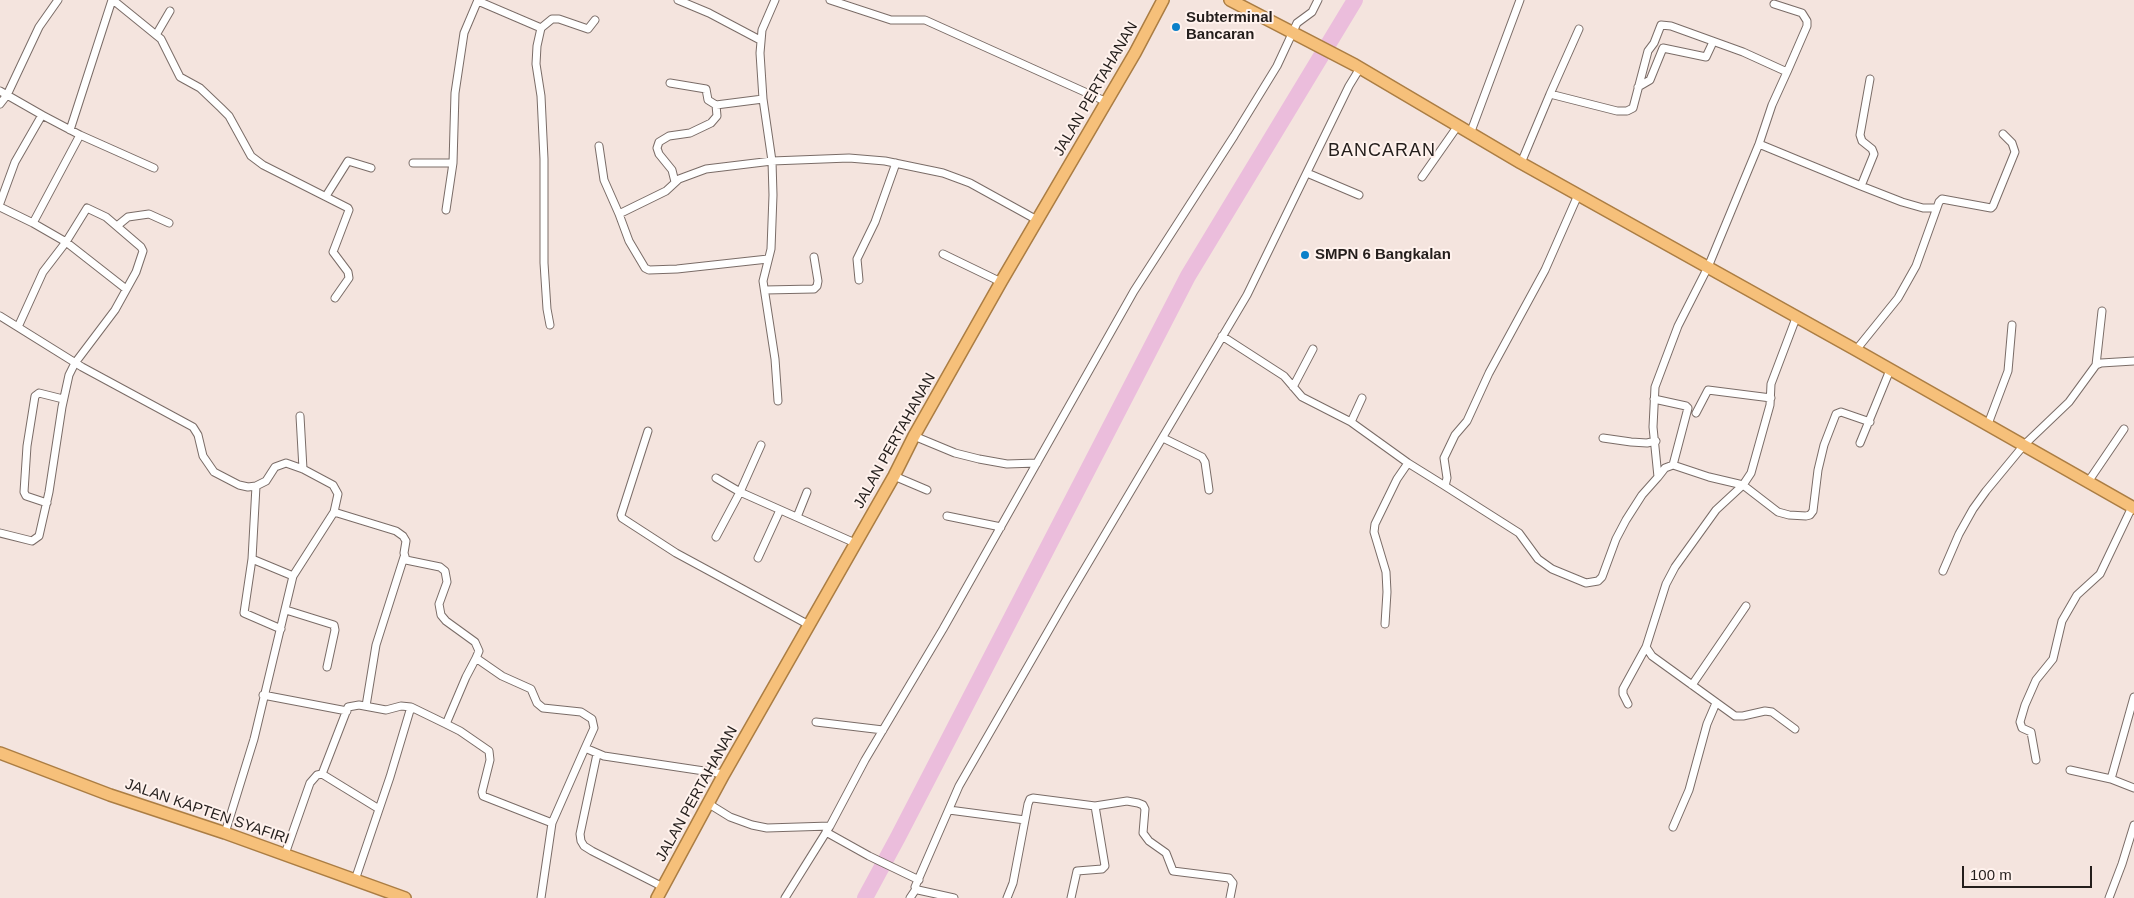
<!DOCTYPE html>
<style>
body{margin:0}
#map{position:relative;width:2134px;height:898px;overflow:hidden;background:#f4e4de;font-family:Helvetica,sans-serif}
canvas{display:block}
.scale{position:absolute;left:1962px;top:866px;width:130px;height:22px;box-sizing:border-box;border:2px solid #241e1c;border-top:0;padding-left:6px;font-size:15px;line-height:18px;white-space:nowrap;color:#241e1c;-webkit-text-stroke:4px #fff2ed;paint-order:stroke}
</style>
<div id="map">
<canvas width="2134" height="898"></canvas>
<div class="scale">100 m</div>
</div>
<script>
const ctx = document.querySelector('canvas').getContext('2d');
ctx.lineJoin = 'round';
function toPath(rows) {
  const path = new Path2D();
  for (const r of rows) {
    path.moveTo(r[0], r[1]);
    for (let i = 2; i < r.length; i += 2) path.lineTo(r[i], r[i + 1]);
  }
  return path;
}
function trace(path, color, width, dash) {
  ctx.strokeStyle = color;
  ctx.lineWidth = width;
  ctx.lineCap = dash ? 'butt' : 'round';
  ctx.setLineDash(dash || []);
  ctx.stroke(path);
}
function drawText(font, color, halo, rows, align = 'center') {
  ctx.font = font + ' Helvetica,sans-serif';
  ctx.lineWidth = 4;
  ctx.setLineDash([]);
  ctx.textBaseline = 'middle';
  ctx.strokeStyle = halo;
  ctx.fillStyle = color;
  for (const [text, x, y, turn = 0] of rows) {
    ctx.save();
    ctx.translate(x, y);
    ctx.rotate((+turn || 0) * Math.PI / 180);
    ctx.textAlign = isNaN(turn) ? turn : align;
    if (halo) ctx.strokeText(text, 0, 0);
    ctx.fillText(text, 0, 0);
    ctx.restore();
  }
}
trace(toPath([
 [865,898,898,837,1188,276,1355,0]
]), '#ebbddc', 16);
const minor = toPath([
 [113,0,161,39,180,77,200,88,221,108,229,116,251,156,263,165,348,208,349,210,333,252,348,272,349,278,335,298],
 [678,0,709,13,760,40],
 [775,0,762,30,760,53,763,99,772,161,773,195,771,249,763,281,775,359,778,401],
 [830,0,891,20,925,20,1107,102],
 [478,1,541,28],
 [1774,4,1802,13,1807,21,1807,26,1787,72],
 [156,35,170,11],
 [670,83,706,89,708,100,716,105,763,99],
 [1638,87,1650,80,1663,48,1706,57,1713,42],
 [0,91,42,115,15,162,0,203],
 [1550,94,1579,29],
 [0,104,7,95,39,27,58,0],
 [70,130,112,0],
 [1470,134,1520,0],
 [80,135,154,168],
 [1759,144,1861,186,1874,154,1872,149,1862,141,1860,135,1870,79],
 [599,146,604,180,619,214],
 [413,163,453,163],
 [1307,173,1359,195],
 [1422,177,1457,127],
 [675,182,672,170,659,154,657,148,659,142,669,136,690,133,711,123,717,116,716,105],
 [1861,186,1902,202,1923,208,1935,208],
 [326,196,348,161,371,168],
 [0,207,33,223,66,242,126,289],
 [446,210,453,163,455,93,464,33,478,0],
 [33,223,80,135,42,115],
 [117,226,128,217,149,214,169,223],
 [943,254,1001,282],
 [768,259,677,269,649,270,645,268,629,241,619,214,666,191,679,179,706,169,772,161,849,158,885,161,943,173,970,183,1037,220],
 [859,280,857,259,875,222,896,163],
 [765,290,814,289,817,286,818,281,814,257],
 [0,316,82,367,193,427,198,435,203,456,214,472,239,485,248,487,256,486,266,481,275,467,286,463,303,469,333,485,338,494,334,512,293,576,254,739,225,833],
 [550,325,547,309,544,263,544,159,541,96,536,64,537,46,541,28,552,19,559,19,588,29,595,20],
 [1222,336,1284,376,1302,397,1351,422,1362,398],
 [1856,350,1898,298,1916,266,1939,202,1942,199,1991,208,1993,206,2015,152,2012,143,2003,134],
 [2096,365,2102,311],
 [1293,387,1313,349],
 [1654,399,1686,406,1688,408,1673,465],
 [1696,413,1708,390,1771,398],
 [300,416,303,469],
 [1351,422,1408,463,1445,486,1447,478,1444,458,1455,435,1467,421,1489,373,1545,270,1578,195],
 [1988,424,2008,371,2012,325],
 [648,431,621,515,622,518,676,553,809,625],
 [914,436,955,453,979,459,1007,464,1037,463],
 [1163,438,1202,457,1205,462,1209,490],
 [1603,438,1631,442,1647,443,1656,441],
 [1860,443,1890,370],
 [894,476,927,490],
 [1658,477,1665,468,1673,465,1709,477,1743,485,1778,512,1789,515,1806,516,1810,515,1813,511,1818,470,1824,445,1836,414,1841,412,1870,422],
 [716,478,740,492,855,543],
 [2088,482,2124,429],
 [256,486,252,559,293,576],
 [1445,486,1519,533,1538,559,1552,569,1586,583,1598,581,1602,577,1616,539,1626,520,1642,495,1658,477,1653,427,1655,387,1678,326,1708,267,1759,144,1772,105,1787,72,1743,52,1671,26,1661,25,1654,43,1648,51,1633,108,1627,111,1617,111,1550,94,1521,163],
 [47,503,26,496,24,492,27,446,35,396,39,393,63,399],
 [334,512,396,531,403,536,406,541,404,553,406,560,440,567,445,571,447,582,439,604,441,615,446,621,475,642,479,651,476,658,502,676,531,689,537,703,543,708,581,712,592,719,594,728,585,748,604,756,724,774],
 [947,516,1001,527],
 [797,517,807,492],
 [0,533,32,541,39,536,49,492,62,407,69,375,75,363,115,310,136,272,143,251,141,247,106,217,87,208,66,242,43,272,18,327],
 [716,537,740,492,761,445],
 [758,558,780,510],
 [252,559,244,613,281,629],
 [1943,571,1959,534,1973,509,1986,491,2024,445,2069,402,2096,365,2101,363,2134,361],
 [286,610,334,625,335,630,327,667],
 [1385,624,1387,592,1386,572,1374,532,1375,524,1397,479,1408,463],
 [476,658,466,677,446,724,460,731,489,751,490,760,482,792,483,796,552,823],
 [1692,685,1746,606],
 [263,695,347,711],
 [1628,704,1623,694,1623,689,1646,647],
 [366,706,376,645,404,557],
 [816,722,883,730],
 [1795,729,1772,712,1765,711,1743,716,1735,716,1652,656,1646,647,1666,584,1675,567,1716,510,1743,485,1751,473,1770,405,1771,384,1796,318],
 [597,754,580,834,581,841,584,846,592,851,663,887],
 [2036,760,2031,732,2022,728,2020,722,2025,705,2036,680,2053,659,2062,621,2077,595,2100,574,2132,507],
 [2070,770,2111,779,2134,788],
 [322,774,379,809],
 [2111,779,2134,697],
 [709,804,730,817,752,825,767,828,830,826],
 [1095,806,1127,801,1138,803,1143,805,1145,809,1143,833,1149,841,1166,853,1173,871,1229,878,1233,883,1230,898],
 [949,810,1025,820],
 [1673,827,1689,790,1707,724,1716,703],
 [826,832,869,856,919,880],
 [285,854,310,783,317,775,322,774,348,707,359,705,386,710,401,706,411,707,446,724],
 [355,880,390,777,411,707],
 [541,898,552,823,585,748],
 [785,898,830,826,865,760,943,629,1134,291,1234,136,1277,66,1297,23,1312,12,1318,0],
 [910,898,916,889],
 [954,898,918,890,915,887,959,786,1065,602,1247,295,1349,86,1360,68],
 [1007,898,1013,883,1028,804,1030,799,1033,798,1095,806,1105,866,1102,869,1077,871,1071,898],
 [2109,898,2122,864,2134,825]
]);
const trunk = toPath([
 [1230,0,1355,65,1521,163,1856,350,2134,508],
 [0,753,110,795,225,833,405,898],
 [657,898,724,774,894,476,914,436,1001,282,1135,53,1163,0]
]);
trace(minor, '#7a6c67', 9);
trace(trunk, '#ab7d43', 14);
trace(minor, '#fff', 7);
trace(trunk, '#f6c07a', 11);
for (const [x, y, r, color] of [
 [1176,27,5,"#0b80c9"],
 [1305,255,5,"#0b80c9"]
]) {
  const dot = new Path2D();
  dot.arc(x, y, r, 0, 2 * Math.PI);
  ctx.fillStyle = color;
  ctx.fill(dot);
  trace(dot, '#fff2ed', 2);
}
drawText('bold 15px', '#241e1c', '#fff2ed', [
 ["Subterminal",1186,18],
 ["Bancaran",1186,35],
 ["SMPN 6 Bangkalan",1315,255]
], 'left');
drawText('15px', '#241e1c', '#fff2ed', [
 ["JALAN PERTAHANAN",1096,89,-60],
 ["JALAN PERTAHANAN",895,441,-61],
 ["JALAN PERTAHANAN",697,794,-61],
 ["JALAN KAPTEN SYAFIRI",207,812,19]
]);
ctx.letterSpacing = '1px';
drawText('18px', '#241e1c', '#fff2ed', [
 ["BANCARAN",1382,151]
]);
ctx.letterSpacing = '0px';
</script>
